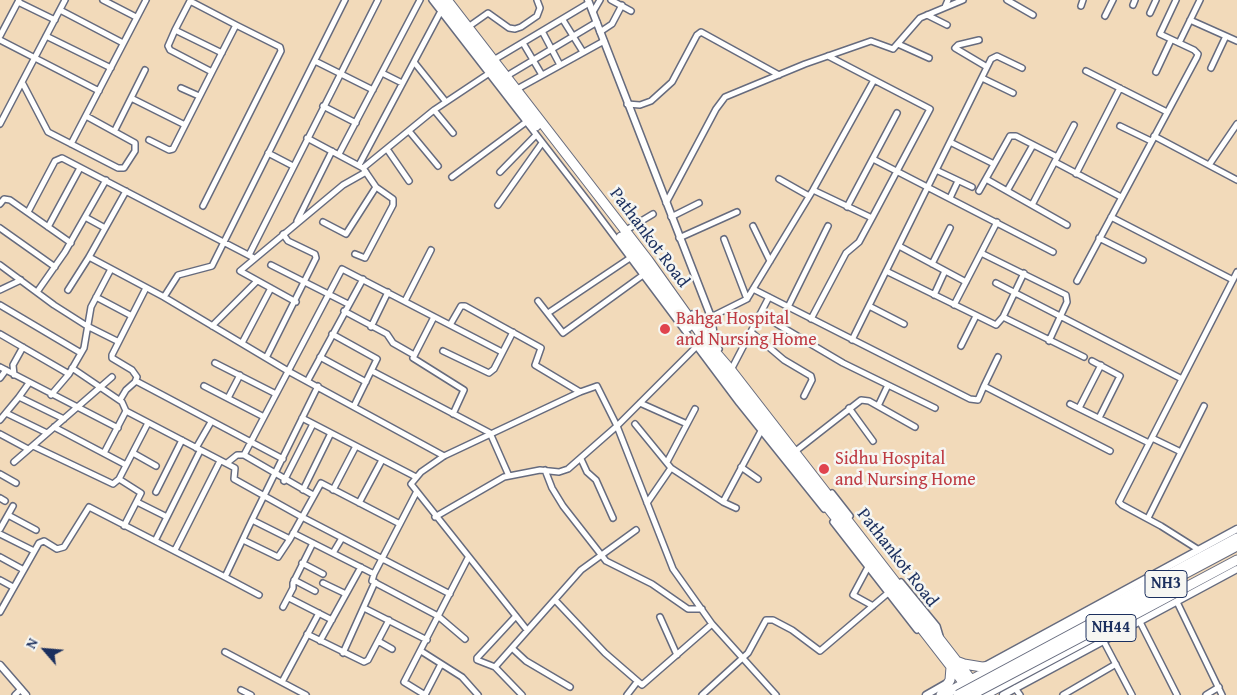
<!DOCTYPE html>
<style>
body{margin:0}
#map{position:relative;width:1237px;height:695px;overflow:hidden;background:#f2daba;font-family:"Gentium Book Plus",serif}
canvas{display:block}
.north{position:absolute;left:20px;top:625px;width:50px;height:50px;-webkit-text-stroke:4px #f6f6f2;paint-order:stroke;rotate:297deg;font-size:14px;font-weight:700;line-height:20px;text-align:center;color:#1b2f5e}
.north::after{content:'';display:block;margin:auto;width:18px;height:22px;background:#1b2f5e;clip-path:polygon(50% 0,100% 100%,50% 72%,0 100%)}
</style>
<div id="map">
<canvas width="1237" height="695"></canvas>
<div class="north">N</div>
</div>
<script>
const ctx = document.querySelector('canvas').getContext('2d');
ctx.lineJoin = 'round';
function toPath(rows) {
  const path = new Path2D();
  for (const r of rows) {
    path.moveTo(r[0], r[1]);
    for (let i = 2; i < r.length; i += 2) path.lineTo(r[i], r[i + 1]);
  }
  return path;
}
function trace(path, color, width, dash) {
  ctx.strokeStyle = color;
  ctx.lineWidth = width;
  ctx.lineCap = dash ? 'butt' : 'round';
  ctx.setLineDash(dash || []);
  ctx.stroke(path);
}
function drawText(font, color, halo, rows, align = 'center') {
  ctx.font = font + ' "Gentium Book Plus",serif';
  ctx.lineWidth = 5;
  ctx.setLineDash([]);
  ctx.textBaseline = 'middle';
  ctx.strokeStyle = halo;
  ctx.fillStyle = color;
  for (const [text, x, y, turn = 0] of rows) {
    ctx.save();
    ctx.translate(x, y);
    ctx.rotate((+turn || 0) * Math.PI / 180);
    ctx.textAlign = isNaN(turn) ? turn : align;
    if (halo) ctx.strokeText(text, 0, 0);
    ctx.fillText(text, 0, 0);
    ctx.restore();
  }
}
const minor = toPath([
 [103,0,136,17],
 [432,0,590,204,739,403,824,509],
 [611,0,631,11],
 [1007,0,1033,15],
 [190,1,236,25,212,72,170,50,168,46,175,30,190,1,191,0],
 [18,2,55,20],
 [1133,5,1135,0],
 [1081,6,1083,0],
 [945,7,948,0],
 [60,10,123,43],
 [593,12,600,0],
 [1150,13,1156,0],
 [927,15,947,25],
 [1105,16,1113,0],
 [563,20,583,52],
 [1190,20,1237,41],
 [471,25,488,13,509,28,515,29,521,27,537,16,540,8,537,0],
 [175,30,222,53],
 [542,31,560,65],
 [600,32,612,24,622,5],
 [0,36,19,0],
 [46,36,111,68],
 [0,40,99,91],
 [979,40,958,45,955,48,987,67],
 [523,43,542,75],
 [1179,43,1200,0],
 [898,44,929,58],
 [497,58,589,3],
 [315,61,373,90],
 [414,62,446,102],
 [1211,68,1226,36],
 [1086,71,1167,112],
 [1156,72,1171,40],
 [382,73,402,83],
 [510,74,597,22],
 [982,78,1013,93],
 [22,82,48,132,118,168,124,168,135,151,135,143,86,116],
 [181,88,199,96],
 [519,88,604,41],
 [131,98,185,125],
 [627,104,640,105,651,101,672,82,697,35,701,32,779,75],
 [323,106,356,123],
 [434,110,453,133],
 [0,124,65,0],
 [1120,126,1151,141],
 [115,130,145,70],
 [409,131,438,166],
 [1154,136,1237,180],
 [307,138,363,168,376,187,393,199,393,205,365,258,355,254],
 [149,140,169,150,173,149,212,72],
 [950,142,994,164],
 [71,144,146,0],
 [387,149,409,181],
 [268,153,293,166],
 [339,154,420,0],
 [873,159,1053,252],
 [1055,162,1121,197],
 [359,165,441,11],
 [1209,165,1237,124],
 [363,168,434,110,488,74],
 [936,170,972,187],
 [500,172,536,135],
 [1076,174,1120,88],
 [452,177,526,122],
 [779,179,809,196],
 [986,179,1067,225],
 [813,190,872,218,930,109,828,56],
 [979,191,1010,136,1016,136,1057,157],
 [1007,191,1033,145],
 [950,198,958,181],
 [666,203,716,109,725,97,805,64,871,41,893,49,920,18,963,0],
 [0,204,4,199,10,200,71,243],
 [498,205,542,143],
 [1032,205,1074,125],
 [203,206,281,51,280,47,236,25],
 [847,207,897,113],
 [28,212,55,161,62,158,254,258],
 [85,217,105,228],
 [671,217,699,203],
 [1111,217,1233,280],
 [297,221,332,151],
 [323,222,346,234,376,187],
 [753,226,770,261],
 [48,227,80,168],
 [0,228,55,267],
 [628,229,653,214],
 [679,238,737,212],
 [1099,238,1143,260],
 [724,239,747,299],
 [899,246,966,282],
 [981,253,1066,295,1067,302,1049,341],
 [249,255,378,0],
 [89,257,164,297,288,371,444,456],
 [932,264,950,228],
 [0,265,54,305,87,326,117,341],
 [271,265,348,304],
 [886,271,996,325,1003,317,1024,273],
 [1077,281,1197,57,1198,54,1194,50,1160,34,1176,0],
 [996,283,1182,379],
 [753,289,970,399,978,400,984,386,1110,451],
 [0,290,21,280],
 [68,290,89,257,126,191],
 [37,292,65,252,106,180],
 [934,295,945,271],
 [96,297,130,315],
 [164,297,178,275,212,266,345,0],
 [405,301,431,250],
 [538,301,563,333,643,275],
 [296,302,240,271,343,185,366,172],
 [0,305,81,353],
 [954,305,997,222],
 [869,306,904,324],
 [788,307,828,226],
 [344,311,387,334,393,343,414,355],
 [548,313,630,258],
 [692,314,719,349],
 [760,314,843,363,935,408],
 [434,317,413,358,464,390,453,414],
 [711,317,747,299,813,190,874,80],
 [1003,317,1084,357],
 [811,319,846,253,859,242,872,218],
 [450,325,461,306,465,306,541,348,535,365,580,392],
 [212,326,257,281],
 [371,327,388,292],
 [751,332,784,360,811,376,812,380,804,396],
 [0,334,69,374],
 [332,334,377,359,354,406],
 [852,340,991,59,997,56,1022,68],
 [242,343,271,288],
 [961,346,976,316],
 [443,351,489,373,494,369,513,332],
 [320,357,366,382],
 [266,358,316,258,315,254,288,241,283,234],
 [1092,361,1120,376,1099,418],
 [215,363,276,394],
 [0,367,118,428],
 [72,368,122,402,126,411,235,468,234,479,302,517,450,594],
 [731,370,769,297],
 [372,371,490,433,509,476],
 [14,375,13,365,23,347],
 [0,378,6,370],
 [308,380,363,279],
 [136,381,283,459],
 [204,386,264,417],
 [984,386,998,357],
 [51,395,69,374,84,348,91,307,111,269],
 [19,397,29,383],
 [228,398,240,375],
 [120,400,126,390,135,382,137,377,132,370,112,358,112,355,146,288],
 [640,403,687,424],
 [1070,404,1149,443],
 [878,406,888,385],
 [849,408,873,441],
 [1079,408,1101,365],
 [6,413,47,433],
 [302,418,416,477],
 [0,420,19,397,64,419],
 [635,424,671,468,723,502,761,431],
 [54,427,126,465],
 [0,434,28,449],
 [1152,438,1181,452],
 [33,446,113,484,119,479,148,423],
 [196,448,211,422],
 [797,450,861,400,869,401,915,427],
 [104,453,126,411],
 [133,453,156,466],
 [244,455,313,495],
 [581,459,587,472,596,480,613,518],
 [14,462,112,377],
 [667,462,695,409],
 [227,463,237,455,244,455,342,269,502,352],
 [741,467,758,479],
 [545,470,552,488,563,506,606,561,652,584,688,609,702,609],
 [0,474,16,483],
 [119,479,141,493,124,526],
 [284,481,313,424],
 [303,490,331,433],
 [333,490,356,446],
 [156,492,182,440],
 [832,493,850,516],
 [0,498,5,501],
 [137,502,167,517],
 [723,502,736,508],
 [359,503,382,460],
 [647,503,671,468],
 [8,515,36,530],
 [435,517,504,477,540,470,559,472,568,469,617,426,698,345],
 [1148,518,1204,406],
 [252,520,318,386],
 [833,522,917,630],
 [0,529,13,506],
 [293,533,374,574,372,581,438,616,465,639],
 [0,534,34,551],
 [243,540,278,557,290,539],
 [155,541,200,451],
 [175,550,220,461],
 [1199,550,1161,526,1122,505,1119,502,1237,272],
 [333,553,342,538],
 [0,557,22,569],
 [302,563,323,574],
 [868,567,853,595,873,606],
 [374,574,416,493],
 [225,577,259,595],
 [0,580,13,587],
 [294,580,315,591],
 [901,582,937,626,940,636],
 [323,583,346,594],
 [289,598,332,620],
 [555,600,605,653,642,685,712,624],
 [1177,602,1222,695],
 [283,607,293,588,293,583,313,543],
 [364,608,427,640],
 [0,612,39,543,44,541,57,549,64,547,89,507,225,577,252,520,290,539,321,483,400,524],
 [660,617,677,655],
 [1140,622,1177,695],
 [527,630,411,484,421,472,444,456,580,392,597,386,617,426,673,569,712,624,776,695],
 [307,634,364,662,368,660,389,620],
 [1103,640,1132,695],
 [320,641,361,567],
 [378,641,392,649],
 [512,648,526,661,570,687],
 [421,651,462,677,478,695],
 [225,652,306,695],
 [343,653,375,582],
 [495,667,477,660,477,658,516,616],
 [282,682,319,613],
 [1015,688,1020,695],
 [241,690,251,695],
 [15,695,21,689],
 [425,695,404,682,468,558],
 [425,695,441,664],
 [522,695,495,667,581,570,636,530],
 [627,695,637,682],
 [702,695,748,653,766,620,773,620,792,630,820,651,888,593],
 [1063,695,1116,664],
 [1206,695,1219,687]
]);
const tertiary = toPath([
 [588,0,711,317,713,330,703,341],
 [0,665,26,695],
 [985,666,1237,529],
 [926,695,947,683],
 [1003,695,1237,569]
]);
const trunk = toPath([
 [438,0,536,126],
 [447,0,648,260,705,340,731,370,983,695],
 [621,237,688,327],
 [697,339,973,695],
 [1094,622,1237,546],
 [1098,628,1164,592],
 [956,661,964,664,982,667,994,666],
 [941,695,950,680,951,667],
 [943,695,1237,538],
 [984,695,1237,560]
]);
trace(minor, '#666b7e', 8);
trace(tertiary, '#666b7e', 9);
trace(trunk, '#666b7e', 11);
trace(minor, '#fff', 5);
trace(tertiary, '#fff', 6);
trace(trunk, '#fff', 9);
const trunkBridge = toPath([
 [958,695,1094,622],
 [971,695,1098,628]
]);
trace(trunkBridge, '#666b7e', 11, []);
trace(trunkBridge, '#fff', 9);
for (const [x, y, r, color] of [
 [665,329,6,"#e0444e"],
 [824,469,6,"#e0444e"]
]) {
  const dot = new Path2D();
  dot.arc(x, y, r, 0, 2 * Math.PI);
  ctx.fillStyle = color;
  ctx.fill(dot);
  trace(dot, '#f6f6f2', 2);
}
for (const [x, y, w] of [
 [1166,584,42],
 [1111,628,50]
]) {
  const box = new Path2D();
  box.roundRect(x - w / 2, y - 13.5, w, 27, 4);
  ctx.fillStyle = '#f6f6f2';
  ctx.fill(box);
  trace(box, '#1b2f5e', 1);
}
drawText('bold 16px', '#1b2f5e', null, [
 ["NH3",1166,584],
 ["NH44",1111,628]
]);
drawText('18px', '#1b2f5e', '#f6f6f2', [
 ["Pathankot Road",649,238,53],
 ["Pathankot Road",897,558,52]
]);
drawText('18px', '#be3a42', '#f6f6f2', [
 ["Bahga Hospital",676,319],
 ["and Nursing Home",676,340],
 ["Sidhu Hospital",835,459],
 ["and Nursing Home",835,480]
], 'left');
</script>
